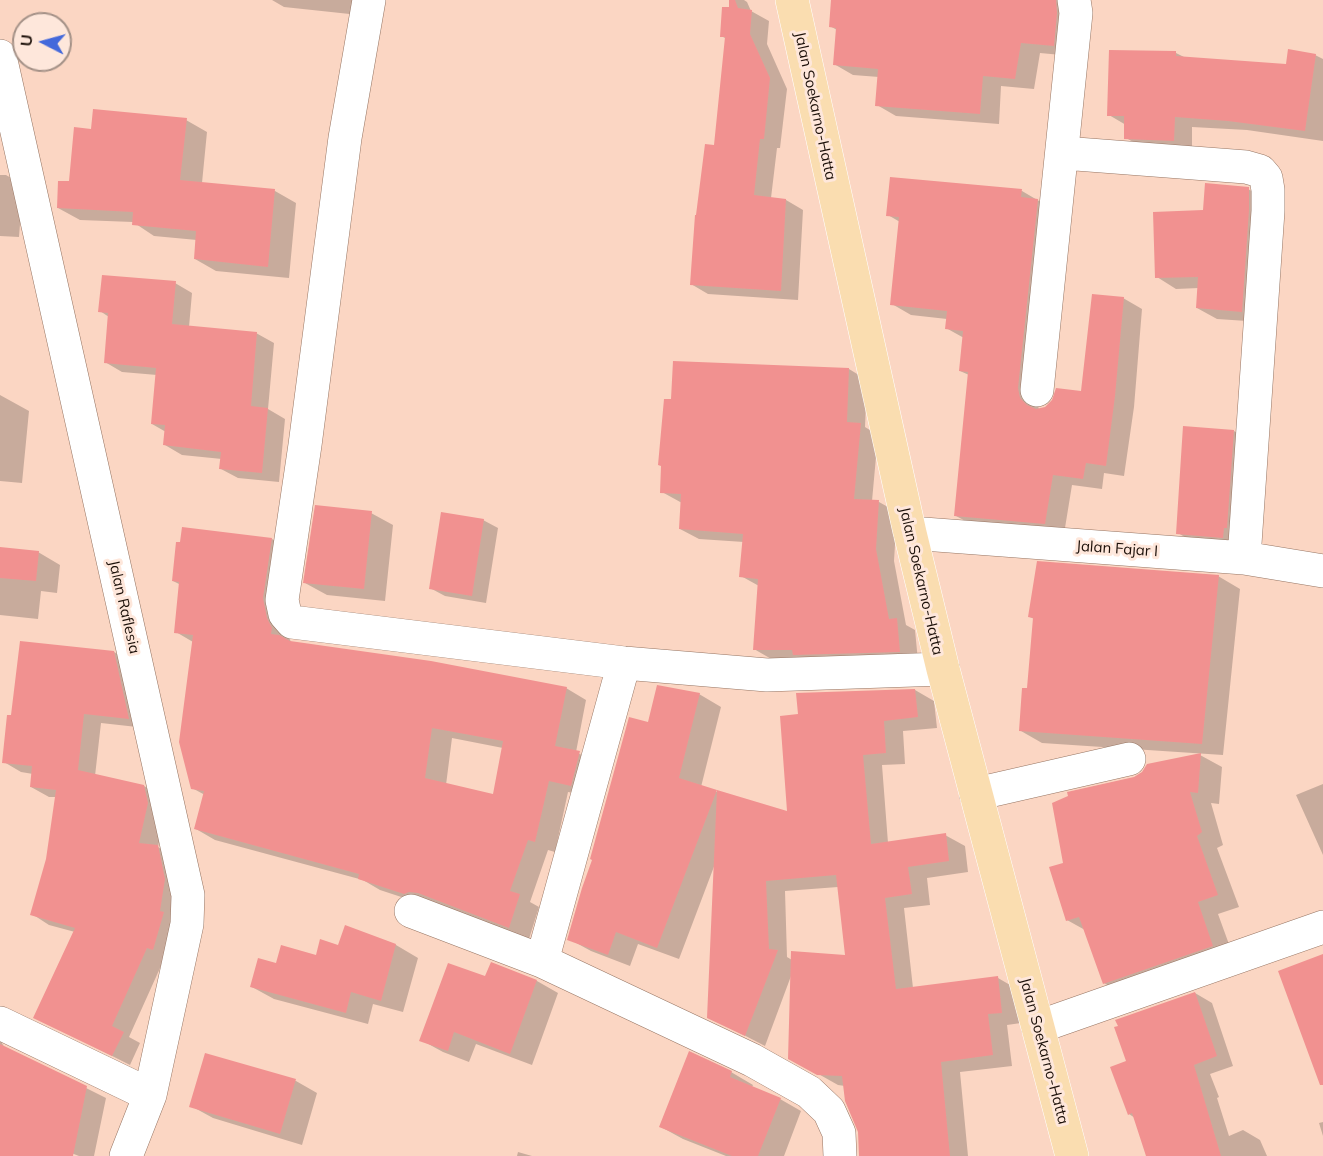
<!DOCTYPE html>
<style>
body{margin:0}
#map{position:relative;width:1323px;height:1156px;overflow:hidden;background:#fbd6c3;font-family:Mulish,sans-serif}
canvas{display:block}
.north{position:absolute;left:12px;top:12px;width:60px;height:60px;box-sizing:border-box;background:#fee7db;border:2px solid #a49187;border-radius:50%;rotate:276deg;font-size:16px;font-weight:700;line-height:24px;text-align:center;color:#1c1009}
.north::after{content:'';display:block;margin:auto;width:21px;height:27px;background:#4469db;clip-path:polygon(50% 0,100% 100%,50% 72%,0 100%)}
</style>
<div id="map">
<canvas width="1323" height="1156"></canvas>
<div class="north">U</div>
</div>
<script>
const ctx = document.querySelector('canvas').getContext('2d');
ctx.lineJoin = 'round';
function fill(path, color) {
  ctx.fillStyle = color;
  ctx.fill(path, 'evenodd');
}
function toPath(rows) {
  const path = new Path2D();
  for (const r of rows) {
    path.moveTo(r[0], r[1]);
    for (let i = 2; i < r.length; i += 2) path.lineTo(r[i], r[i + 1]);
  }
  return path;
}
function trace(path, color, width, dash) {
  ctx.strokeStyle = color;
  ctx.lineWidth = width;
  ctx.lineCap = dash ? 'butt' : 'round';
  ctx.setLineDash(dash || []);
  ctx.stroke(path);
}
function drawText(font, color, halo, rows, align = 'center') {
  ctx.font = font + ' Mulish,sans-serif';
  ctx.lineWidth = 6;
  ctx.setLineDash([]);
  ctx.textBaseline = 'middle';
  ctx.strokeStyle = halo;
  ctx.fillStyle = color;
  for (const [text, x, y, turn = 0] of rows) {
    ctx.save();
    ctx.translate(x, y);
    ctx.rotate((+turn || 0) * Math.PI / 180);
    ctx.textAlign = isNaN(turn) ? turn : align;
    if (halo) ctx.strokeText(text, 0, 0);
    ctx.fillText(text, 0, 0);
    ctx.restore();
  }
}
fill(toPath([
 [272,0,361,0,359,15,284,7],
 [731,0,744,0,747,2,751,11,769,21,767,44,787,89,780,148,777,148,771,198,786,200,803,210,798,300,708,294,691,284,715,147,727,39,721,36],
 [833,0,1076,0,1072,56,1040,53,1034,89,1001,86,999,124,896,116,877,105,879,77,853,75,834,64,837,30,830,26],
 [1176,53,1186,58,1287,66,1315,55,1323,59,1323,141,1247,130,1192,127,1192,150,1144,148,1126,138,1126,125,1109,115],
 [186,120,207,132,202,183,275,191,296,203,289,278,216,271,195,259,197,240,154,236,133,222,80,220,58,208,92,131],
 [0,175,6,175,23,185,19,237,0,236],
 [891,179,1022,191,1056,211,1037,400,1039,410,1083,393,1123,298,1142,309,1134,407,1124,476,1104,473,1102,489,1072,485,1064,534,975,526,956,516,969,375,960,371,964,338,946,328,947,319,911,315,892,304,900,222,888,215],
 [1248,189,1268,200,1262,322,1217,319,1197,308,1199,288,1176,289,1157,277,1204,212],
 [175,283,192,293,189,327,256,333,274,343,268,409,285,419,279,482,238,478,221,469,222,459,182,455,165,445,166,432,152,424,157,375,122,372,105,362,109,317,100,311],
 [849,369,867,380,865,427,878,435,872,501,879,502,897,512,894,561,906,625,915,630,918,661,773,660,754,649,759,586,741,576,744,542,699,539,680,529,682,503,662,492],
 [0,395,29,411,22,483,0,481],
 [1234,431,1255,444,1246,540,1200,546,1178,533],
 [371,513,393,525,385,601,327,595,305,583],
 [483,520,498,528,486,603,445,596,430,588],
 [272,539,292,550,286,631,291,642,566,688,586,700,576,752,599,764,591,796,568,792,555,852,548,850,530,902,539,907,529,939,380,890,363,880,215,840,196,829,205,795,192,788,193,642,176,632,181,585,173,581],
 [452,738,503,748,494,796,446,785],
 [0,548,38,552,60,565,57,593,41,591,38,619,0,615],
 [1218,576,1240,589,1223,755,1042,743,1021,731,1028,690,1034,619,1030,617],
 [114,652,131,663,146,728,101,723,95,776,144,786,161,797,165,814,158,847,175,857,182,889,165,957,129,1037,140,1043,130,1065,35,1017,75,932,49,925,32,914,47,859,56,797,49,797,31,787,33,774,21,772,4,762,13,717],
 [915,690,934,701,937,728,903,731,905,764,882,765,888,843,945,835,965,846,968,872,927,878,930,905,904,908,913,988,998,978,1017,989,1021,1023,1007,1025,1012,1066,960,1072,968,1156,860,1156,859,1132,845,1086,838,1085,790,1058,791,976,765,1046,709,1017,715,864,679,959,638,944,630,966,591,951,569,939,649,723,699,694,721,707,701,787,788,814,800,715],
 [838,887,846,956,792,960,787,957,785,891],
 [1200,755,1222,767,1219,804,1211,803,1223,845,1217,848,1239,907,1218,914,1234,958,1125,996,1104,983,1085,930,1067,920,1065,864,1134,778],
 [1323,784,1323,855,1296,795],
 [346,927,396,945,418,958,403,1012,373,1004,368,1024,274,999,252,987,277,965,317,957,339,947],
 [486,978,537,981,558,993,532,1065,476,1044,469,1062,443,1052,421,1040],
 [1195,993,1212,1003,1233,1066,1210,1074,1219,1097,1217,1098,1229,1136,1243,1130,1260,1140,1267,1156,1147,1156,1135,1118,1129,1114,1127,1062],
 [0,1039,4,1047,106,1098,94,1156,79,1156,0,1126],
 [206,1055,296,1081,317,1093,302,1145,213,1118,191,1106],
 [731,1072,753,1085,752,1087,780,1099,801,1111,784,1156,726,1156,683,1139,661,1127],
 [1323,1122,1323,1136,1319,1123],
 [518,1152,532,1156,517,1156]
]), '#0003');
fill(toPath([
 [729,0,735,0,738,8,752,10,750,34,770,78,764,139,760,139,754,195,786,199,781,291,690,285,695,215,696,215,705,144,714,145,725,37,720,37,722,7,729,7],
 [831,0,1056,0,1057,13,1054,46,1021,43,1015,79,983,76,980,114,875,106,878,69,833,65,836,28,829,27],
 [1288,49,1316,54,1305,131,1228,121,1175,117,1174,141,1124,139,1124,116,1107,116,1109,50,1176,51,1176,56,1286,64],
 [93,109,187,118,180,180,275,189,268,267,194,259,196,231,132,225,133,212,57,208,58,181,69,181,74,127,91,129],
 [890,177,1022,189,1021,197,1038,199,1018,388,1020,398,1027,405,1036,409,1045,407,1052,400,1056,388,1081,391,1092,294,1124,297,1115,396,1106,466,1086,463,1083,479,1053,475,1045,524,954,516,968,372,959,371,963,331,945,329,947,311,890,305,899,217,886,216],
 [1205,183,1249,187,1249,210,1242,312,1196,308,1198,277,1155,278,1153,212,1203,210],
 [102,275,176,281,172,324,257,332,251,406,268,408,262,473,219,469,221,452,163,445,165,425,151,424,156,368,104,363,108,313,98,312],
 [673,361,849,368,847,422,861,423,854,499,879,500,876,549,889,619,897,618,900,652,793,655,792,650,753,650,758,579,739,577,743,534,679,529,681,494,660,493,661,466,658,465,664,399,671,399],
 [1183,426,1234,430,1227,528,1224,528,1223,538,1176,534],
 [315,505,372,511,364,589,303,583],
 [441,512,484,519,472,596,429,589],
 [182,527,272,538,263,598,267,618,272,628,271,634,279,635,290,641,431,661,567,687,555,746,580,751,571,786,549,781,535,842,528,840,510,891,520,894,509,928,418,893,409,892,404,894,358,879,359,874,194,829,204,791,191,789,179,742,193,635,174,633,179,582,172,581,176,542,180,542],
 [432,728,503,741,493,794,425,778],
 [0,547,39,551,36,581,0,578],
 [1037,561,1219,575,1202,744,1019,731,1022,688,1027,688,1033,618,1028,617],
 [20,641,114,651,129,719,84,714,78,770,144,785,148,803,139,843,158,845,165,879,160,911,164,912,153,950,147,948,112,1026,124,1032,112,1056,33,1018,75,928,30,915,46,859,56,790,30,787,32,766,2,763,7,715,11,715],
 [657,685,700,693,679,778,717,790,657,948,616,932,608,955,567,940,582,888,592,860,590,859,629,717,648,722],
 [915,689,918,717,884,721,886,753,863,755,871,844,946,833,949,861,908,867,912,894,885,898,896,989,998,976,1002,1013,988,1014,993,1055,941,1062,950,1156,859,1156,858,1132,845,1101,842,1076,817,1075,788,1059,791,951,845,955,836,875,766,881,769,949,778,950,745,1036,707,1018,717,790,787,811,780,716,798,714,796,693],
 [1201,753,1198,793,1190,792,1202,832,1197,836,1218,895,1198,902,1213,946,1103,984,1079,917,1066,921,1049,867,1063,863,1052,803,1068,796,1067,792,1134,777,1142,772,1147,764],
 [345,925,396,944,381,1001,351,992,346,1013,250,987,258,958,276,963,281,945,316,955,320,939,338,945],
 [1323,954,1323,1085,1320,1085,1278,971],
 [491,962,537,980,510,1054,454,1032,448,1051,419,1041,448,963,485,976],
 [1195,992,1217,1056,1194,1065,1221,1156,1146,1156,1132,1113,1128,1115,1110,1067,1126,1061,1114,1027,1118,1026,1115,1020],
 [0,1044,87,1086,73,1156,0,1156],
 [689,1051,732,1071,730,1077,781,1098,758,1156,732,1156,659,1127],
 [205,1053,296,1079,280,1134,189,1107]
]), '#f19190');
const minor = toPath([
 [369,0,345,138,305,445,282,600,285,614,292,622,624,663,767,675,943,669],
 [0,56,188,895,187,924,150,1095,126,1156],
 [1063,153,1246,167,1260,171,1266,178,1268,190,1268,211,1244,558],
 [1037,390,1076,13,1074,0],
 [910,533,1244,558,1323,571],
 [976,794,1129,759],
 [411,911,542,961,752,1060,809,1092,829,1111,839,1133,840,1156],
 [542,961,624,663],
 [0,1023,150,1095],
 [1038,1027,1323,927]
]);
const primary = toPath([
 [792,0,910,533,943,669,1072,1156]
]);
trace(minor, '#967563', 34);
trace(primary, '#fff', 34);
trace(minor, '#fff', 33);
trace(primary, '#faddb0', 33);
drawText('15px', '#1c1009', '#fee7db', [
 ["Jalan Soekarno-Hatta",815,106,78],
 ["Jalan Fajar I",1117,549,4],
 ["Jalan Soekarno-Hatta",921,581,77],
 ["Jalan Raflesia",124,607,77],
 ["Jalan Soekarno-Hatta",1044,1051,75]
]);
</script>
